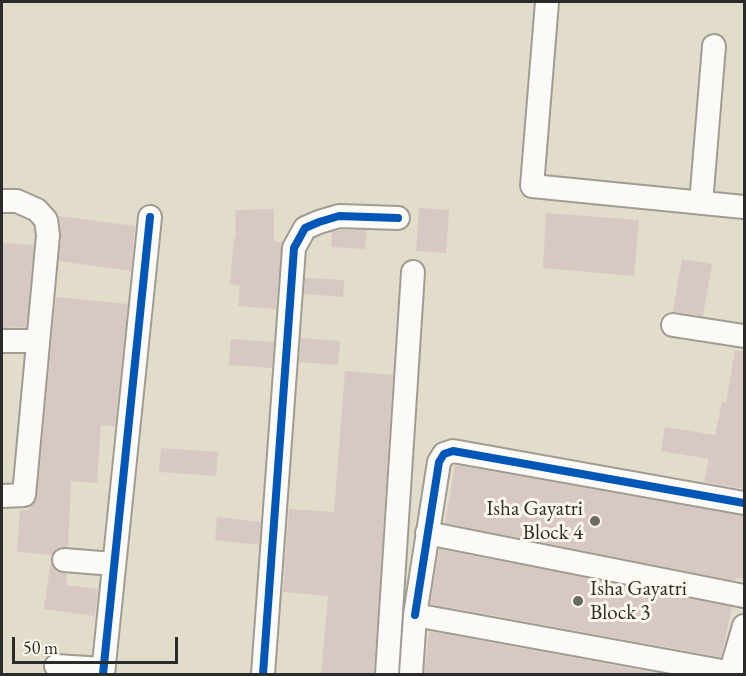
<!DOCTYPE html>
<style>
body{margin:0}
#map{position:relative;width:746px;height:676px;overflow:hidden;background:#e2dcca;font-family:"EB Garamond",serif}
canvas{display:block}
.frame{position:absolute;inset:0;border:3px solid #2b2b2b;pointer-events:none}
.scale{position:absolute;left:12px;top:637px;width:166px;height:27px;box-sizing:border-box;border:3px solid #2b2b2b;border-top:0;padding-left:8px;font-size:18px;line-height:21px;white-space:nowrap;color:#2b2b2b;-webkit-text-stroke:4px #fbf7ec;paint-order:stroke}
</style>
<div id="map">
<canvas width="746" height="676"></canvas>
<div class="frame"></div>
<div class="scale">50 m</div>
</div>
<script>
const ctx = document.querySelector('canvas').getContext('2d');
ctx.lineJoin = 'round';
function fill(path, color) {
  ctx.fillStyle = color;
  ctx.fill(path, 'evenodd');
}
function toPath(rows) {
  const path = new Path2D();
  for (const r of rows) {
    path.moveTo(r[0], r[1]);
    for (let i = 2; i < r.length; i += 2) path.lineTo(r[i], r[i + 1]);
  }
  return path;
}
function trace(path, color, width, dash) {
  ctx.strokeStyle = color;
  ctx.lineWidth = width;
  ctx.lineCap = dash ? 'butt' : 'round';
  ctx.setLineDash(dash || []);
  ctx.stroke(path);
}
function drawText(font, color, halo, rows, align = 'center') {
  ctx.font = font + ' "EB Garamond",serif';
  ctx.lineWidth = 6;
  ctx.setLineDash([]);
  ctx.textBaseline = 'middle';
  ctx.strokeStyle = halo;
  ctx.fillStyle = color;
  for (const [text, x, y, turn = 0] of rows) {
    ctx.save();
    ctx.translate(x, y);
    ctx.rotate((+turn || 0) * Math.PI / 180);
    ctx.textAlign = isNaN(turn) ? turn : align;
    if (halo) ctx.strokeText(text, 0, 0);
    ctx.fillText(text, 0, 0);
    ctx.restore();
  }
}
fill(toPath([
 [419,208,449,210,446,253,416,251],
 [274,209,274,241,282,242,276,309,238,306,240,286,230,284,234,238,236,238,235,210],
 [546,213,639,220,634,276,543,268],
 [59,216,135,226,131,271,59,261,61,236],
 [341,230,367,230,365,249,331,247,332,232],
 [2,243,34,245,26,327,2,328],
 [682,259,712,264,703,316,673,312],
 [305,278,344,280,343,297,304,294],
 [56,297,128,304,115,426,101,425,97,483,71,481,68,547,58,548,52,555,17,552,20,510,29,510,37,496],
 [301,338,340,341,338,365,299,362],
 [231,339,274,342,272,368,229,365],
 [735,350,744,351,744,489,704,482,709,459,661,451,665,427,715,435,722,402,726,403],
 [345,371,393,375,374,675,321,675,328,596,283,592,289,509,334,512],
 [161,448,218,452,216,476,159,472],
 [455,465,744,516,744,579,736,578,735,581,445,523],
 [217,517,261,522,259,545,215,540],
 [439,549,732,607,721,657,430,604],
 [51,562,56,571,67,574,66,585,98,589,95,616,44,609],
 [429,631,666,675,424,675]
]), '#d8c8c3');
const minor = toPath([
 [547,2,532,186,744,207],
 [2,201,17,201,37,210,46,220,48,235,24,495,2,496],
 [701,203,714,46],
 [673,325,744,336],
 [2,341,38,341],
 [427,533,744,596],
 [64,560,113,564],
 [415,615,439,462,444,454,453,451,744,503],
 [56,666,103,669],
 [103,674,150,217],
 [263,674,294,248,305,228,319,222,339,216,398,218],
 [387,674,413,272],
 [411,674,415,615,738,674],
 [730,674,744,626]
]);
trace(minor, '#a09c92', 26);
trace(minor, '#fbfaf7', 22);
trace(toPath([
 [415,615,439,462,444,454,453,451,744,503],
 [103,674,150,217],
 [263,674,294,248,305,228,319,222,339,216,398,218]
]), '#0057b8', 8);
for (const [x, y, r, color] of [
 [595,521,6,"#6b6963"],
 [578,601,6,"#6b6963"]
]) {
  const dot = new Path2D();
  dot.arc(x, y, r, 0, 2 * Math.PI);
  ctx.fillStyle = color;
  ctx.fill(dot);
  trace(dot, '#fbf7ec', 2);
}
drawText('21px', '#2b2b2b', '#fbf7ec', [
 ["Isha Gayatri",583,509],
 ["Block 4",583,533],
 ["Isha Gayatri",590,589,"left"],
 ["Block 3",590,613,"left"]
], 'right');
</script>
